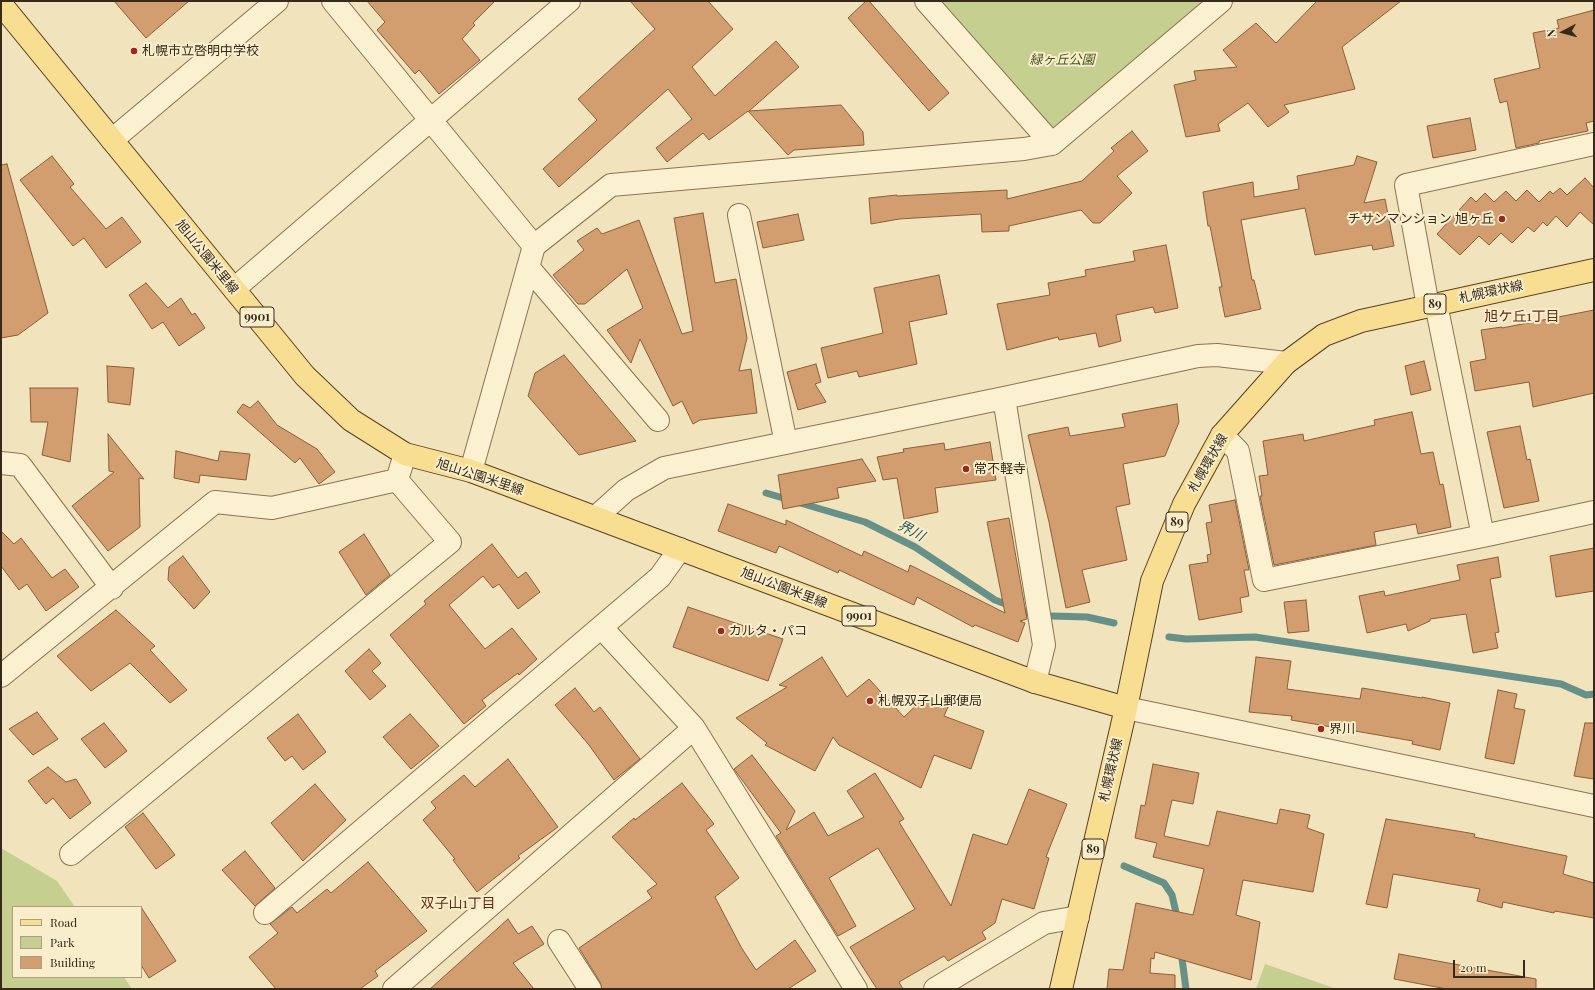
<!DOCTYPE html>
<meta charset="utf-8">
<style>
body{margin:0}
#map{position:relative;width:1595px;height:990px;overflow:hidden;background:#f1e4bc;font-family:"Playfair Display",serif}
canvas{display:block}
.frame{position:absolute;inset:0;border:2px solid #382a1a;pointer-events:none}
.legend{position:absolute;left:12px;top:906px;width:130px;height:72px;box-sizing:border-box;background:#f8eecc;border:1px solid #aba085;margin:0;padding:5px 7px;list-style:none;font-size:12px;color:#382a1a}
.legend li{display:flex;align-items:center;gap:8px;height:20px}
.legend b{width:20px;border:1px solid #aba085}
.north{position:absolute;left:1543px;top:12px;width:40px;height:40px;-webkit-text-stroke:3px #f8eecc;paint-order:stroke;rotate:264deg;font-size:11px;font-weight:700;line-height:16px;text-align:center;color:#382a1a}
.north::after{content:'';display:block;margin:auto;width:14px;height:18px;background:#382a1a;clip-path:polygon(50% 0,100% 100%,50% 72%,0 100%)}
.scale{position:absolute;left:1453px;top:960px;width:72px;height:18px;box-sizing:border-box;border:2px solid #382a1a;border-top:0;padding-left:5px;font-size:12px;line-height:14px;white-space:nowrap;color:#382a1a;-webkit-text-stroke:3px #f8eecc;paint-order:stroke}
</style>
<div id="map">
<canvas width="1595" height="990"></canvas>
<div class="frame"></div>
<ul class="legend">
<li><b style="height:5px;background:#f8de90"></b>Road</li>
<li><b style="height:11px;background:#c4cf90"></b>Park</li>
<li><b style="height:11px;background:#d29e6f"></b>Building</li>
</ul>
<div class="north">N</div>
<div class="scale">20 m</div>
</div>
<script>
const ctx = document.querySelector('canvas').getContext('2d');
ctx.lineJoin = 'round';
function fill(path, color) {
  ctx.fillStyle = color;
  ctx.fill(path, 'evenodd');
}
function toPath(rows) {
  const path = new Path2D();
  for (const r of rows) {
    path.moveTo(r[0], r[1]);
    for (let i = 2; i < r.length; i += 2) path.lineTo(r[i], r[i + 1]);
  }
  return path;
}
function trace(path, color, width, dash) {
  ctx.strokeStyle = color;
  ctx.lineWidth = width;
  ctx.lineCap = dash ? 'butt' : 'round';
  ctx.setLineDash(dash || []);
  ctx.stroke(path);
}
function drawText(font, color, halo, rows, align = 'center') {
  ctx.font = font + ' "Playfair Display","Noto Sans JP",serif';
  ctx.lineWidth = 4;
  ctx.setLineDash([]);
  ctx.textBaseline = 'middle';
  ctx.strokeStyle = halo;
  ctx.fillStyle = color;
  for (const [text, x, y, turn = 0] of rows) {
    ctx.save();
    ctx.translate(x, y);
    ctx.rotate((+turn || 0) * Math.PI / 180);
    ctx.textAlign = isNaN(turn) ? turn : align;
    if (halo) ctx.strokeText(text, 0, 0);
    ctx.fillText(text, 0, 0);
    ctx.restore();
  }
}
fill(toPath([
 [928,1,1217,1,1072,132,1045,131],
 [1,848,57,881,75,907,13,907,13,977,124,977,132,989,1,989],
 [1265,964,1337,989,1256,989]
]), '#c4cf90');
trace(toPath([
 [766,493,865,522,915,547,995,600,1032,614],
 [1052,616,1087,617,1114,623],
 [1169,637,1186,639,1255,637,1561,684,1586,695,1594,694],
 [1124,866,1164,883,1172,895,1178,921],
 [1181,951,1186,989]
]), '#679088', 7);
const building = toPath([
 [114,1,189,1,146,38,114,1],
 [367,1,495,1,473,23,475,25,462,39,480,60,439,94,419,70,415,74,377,30,385,22,367,1],
 [630,1,708,1,733,29,692,67,715,96,776,41,799,67,749,111,841,105,863,132,864,145,794,150,788,155,748,111,709,140,703,133,667,162,656,148,692,119,668,89,559,187,543,169,597,120,578,99,655,29,630,1],
 [866,1,869,1,949,93,929,111,848,18,866,1],
 [1317,1,1401,1,1342,47,1355,89,1284,105,1289,112,1268,127,1248,103,1218,124,1220,131,1186,137,1174,85,1196,80,1194,71,1237,67,1223,50,1256,23,1276,43,1317,1],
 [1594,10,1594,121,1586,123,1588,131,1539,141,1539,143,1516,148,1507,101,1500,103,1494,79,1540,68,1533,33,1559,28,1557,20,1594,10],
 [1470,118,1476,150,1433,158,1427,126,1470,118],
 [1132,131,1148,151,1117,176,1132,193,1100,223,1093,223,1081,210,1009,226,1009,231,982,232,981,214,899,219,871,224,869,198,897,195,897,196,1007,190,1007,199,1082,181,1114,151,1111,148,1132,131],
 [52,156,74,184,70,187,106,229,122,217,141,242,106,268,84,238,73,246,20,180,52,156],
 [1357,156,1377,162,1364,203,1385,199,1394,246,1373,250,1372,245,1315,255,1305,208,1241,220,1252,280,1254,280,1261,309,1225,317,1219,287,1222,287,1210,226,1208,226,1203,192,1253,182,1254,197,1299,189,1297,176,1354,165,1357,156],
 [7,164,48,313,18,335,1,338,1,165,7,164],
 [1585,178,1594,188,1594,225,1580,212,1567,227,1556,216,1547,226,1543,222,1534,232,1528,227,1512,243,1501,233,1489,245,1479,236,1460,255,1437,234,1471,197,1476,202,1485,193,1494,202,1506,191,1516,201,1527,190,1539,202,1550,191,1553,194,1560,188,1567,195,1585,178],
 [703,213,715,283,736,279,747,338,739,371,751,369,757,413,700,420,693,424,682,401,673,406,640,339,631,363,607,330,643,308,627,269,585,304,578,304,553,275,584,250,577,241,597,228,602,234,639,220,682,334,693,331,674,218,703,213],
 [798,214,804,240,763,248,757,222,798,214],
 [1166,245,1178,308,1155,313,1153,307,1116,315,1121,341,1099,347,1096,333,1059,340,1058,337,1007,350,997,304,1050,295,1048,283,1086,276,1085,270,1135,261,1133,251,1166,245],
 [939,275,947,314,909,322,917,364,859,377,857,371,828,378,821,348,883,333,874,288,939,275],
 [146,283,168,308,181,298,192,315,195,313,205,328,179,346,163,322,152,329,129,295,146,283],
 [1594,310,1594,393,1533,407,1529,382,1475,391,1470,362,1486,359,1481,330,1502,327,1502,328,1594,310],
 [564,355,636,441,579,455,528,396,535,373,564,355],
 [1424,361,1431,390,1411,395,1405,366,1424,361],
 [816,364,821,382,815,384,826,402,798,410,787,372,816,364],
 [107,366,134,368,130,405,108,402,107,366],
 [30,388,78,388,70,462,42,455,48,422,31,422,30,388],
 [258,401,277,425,317,449,335,472,319,484,300,458,295,463,237,412,243,404,250,408,258,401],
 [1177,404,1179,422,1165,456,1123,464,1130,504,1116,507,1127,560,1082,570,1090,602,1066,608,1049,522,1028,435,1068,427,1070,436,1125,427,1122,414,1177,404],
 [1412,412,1421,454,1433,452,1440,485,1443,484,1451,527,1418,534,1416,524,1374,532,1376,545,1274,565,1260,496,1262,496,1259,476,1268,475,1263,441,1303,434,1304,441,1375,425,1374,420,1412,412],
 [1520,426,1527,460,1530,459,1539,501,1504,508,1487,432,1520,426],
 [108,434,144,479,139,478,140,527,108,551,72,506,114,472,109,471,108,434],
 [990,442,996,480,935,488,938,512,904,519,897,478,883,480,877,457,904,452,903,449,944,443,945,450,990,442],
 [176,451,218,461,220,451,250,454,246,480,200,475,199,483,174,478,176,451],
 [862,459,876,481,837,488,839,498,783,509,778,475,862,459],
 [1235,500,1249,570,1244,570,1249,596,1240,598,1242,612,1199,620,1189,565,1208,562,1207,555,1211,554,1206,523,1212,522,1209,505,1235,500],
 [728,504,786,525,786,520,862,556,864,551,908,572,910,565,1005,613,987,522,1009,518,1027,619,1020,621,1025,623,1018,642,975,625,973,627,917,597,914,605,839,570,838,573,779,546,776,553,718,531,728,504],
 [1,531,14,544,21,538,52,578,65,569,79,587,46,611,27,584,19,590,1,566,1,531],
 [364,534,390,575,366,595,339,552,364,534],
 [492,544,518,578,526,572,540,592,518,609,499,584,493,588,483,576,449,605,485,649,512,628,537,659,519,675,518,673,482,700,486,706,464,724,390,635,426,604,424,601,492,544],
 [1594,548,1594,591,1556,597,1550,556,1594,548],
 [183,556,210,592,194,609,168,580,169,567,183,556],
 [1498,557,1501,577,1490,579,1499,632,1495,633,1498,648,1473,653,1466,614,1430,619,1430,621,1408,631,1406,624,1367,633,1359,596,1384,591,1385,596,1460,580,1457,565,1498,557],
 [1306,600,1309,631,1288,633,1284,602,1306,600],
 [688,607,783,639,768,681,673,647,688,607],
 [116,610,155,646,150,650,187,690,170,703,130,663,91,691,57,656,116,610],
 [369,649,381,663,372,671,386,686,370,700,345,671,369,649],
 [822,657,847,697,869,679,904,717,925,697,948,707,944,716,984,731,971,769,934,755,921,788,839,745,833,737,815,771,765,745,767,743,736,718,787,687,779,685,822,657],
 [1256,657,1291,661,1287,689,1360,699,1362,688,1422,698,1422,697,1450,703,1440,750,1412,744,1413,741,1291,720,1292,716,1249,712,1256,657],
 [575,688,594,712,600,707,640,759,614,780,589,745,555,705,575,688],
 [1498,690,1517,694,1514,708,1525,710,1514,764,1485,758,1498,690],
 [37,712,58,739,33,755,9,729,37,712],
 [298,714,326,752,303,770,292,756,285,761,267,738,298,714],
 [410,714,439,746,411,769,383,737,410,714],
 [104,723,127,751,105,768,81,739,104,723],
 [1585,723,1594,723,1594,779,1574,776,1585,723],
 [752,755,795,811,786,830,814,812,828,836,864,817,847,791,875,773,904,819,899,822,951,906,973,834,1007,845,1029,789,1067,804,1046,857,1049,858,1034,909,1002,899,995,923,982,932,986,939,948,961,944,956,899,982,903,989,877,989,850,947,915,909,878,848,829,878,856,926,838,936,776,836,781,833,734,769,752,755],
 [508,759,558,827,518,856,520,858,477,892,453,860,455,859,423,820,436,808,431,802,464,775,475,787,508,759],
 [1153,764,1199,773,1193,804,1172,800,1164,836,1209,846,1217,811,1277,824,1280,809,1310,815,1307,828,1324,834,1313,892,1243,880,1236,915,1260,922,1251,980,1155,952,1154,959,1151,958,1150,973,1175,975,1175,989,1107,989,1109,969,1123,970,1136,903,1193,915,1204,869,1153,857,1157,843,1135,838,1141,805,1145,806,1153,764],
 [48,767,66,782,76,779,91,803,70,819,53,798,46,804,28,781,48,767],
 [682,783,714,824,706,830,739,878,715,897,741,947,756,970,795,940,816,971,788,989,602,989,600,982,579,948,652,898,647,891,657,884,612,837,634,818,635,820,682,783],
 [315,784,346,820,303,861,271,823,315,784],
 [143,813,175,855,156,869,125,827,143,813],
 [1386,819,1475,834,1474,837,1567,856,1563,874,1594,883,1594,918,1555,911,1554,913,1503,902,1502,908,1477,901,1480,889,1393,874,1387,908,1366,904,1386,819],
 [245,851,275,888,255,906,222,870,245,851],
 [368,862,427,931,375,971,378,976,360,989,276,989,249,957,278,933,270,924,292,907,297,913,327,889,331,893,368,862],
 [141,907,176,961,149,978,141,965,141,907],
 [508,919,518,934,532,926,544,944,513,963,534,989,430,989,508,919],
 [1399,954,1536,979,1536,989,1447,989,1394,979,1399,954]
]);
fill(building, '#d29e6f');
trace(building, '#8b5e38', 1);
const minor = toPath([
 [333,1,534,246],
 [112,140,277,1],
 [1052,144,1221,1],
 [739,215,786,443],
 [528,267,658,420],
 [234,289,569,1],
 [1436,304,1483,536],
 [1428,306,1406,185,1594,144],
 [1004,398,1044,645,1035,682],
 [1222,435,1238,451,1264,580,1483,536,1594,512],
 [1,463,20,465,112,588],
 [471,471,534,246,611,185,1024,149,1052,144,926,1],
 [596,517,626,490,664,468,1004,398,1198,356,1217,355,1286,363],
 [601,627,694,728,856,989],
 [1,676,215,502,272,508,397,480],
 [1126,708,1594,806],
 [71,854,450,542,397,480,405,454],
 [265,913,660,577,680,549],
 [559,941,590,989],
 [394,989,694,728],
 [935,989,1044,923,1078,917]
]);
const major = toPath([
 [1,4,305,376,351,420,405,454,471,471,1035,682,1126,708],
 [1061,989,1126,708,1152,581,1184,504,1222,435,1286,363,1324,335,1361,321,1594,270]
]);
trace(minor, '#8a7454', 24);
trace(major, '#574129', 24);
trace(minor, '#fbf1d0', 22);
trace(major, '#f8de90', 22);
for (const [x, y, r, color] of [
 [134,51,4,"#9d2620"],
 [1502,219,4,"#9d2620"],
 [966,469,4,"#9d2620"],
 [721,631,4,"#9d2620"],
 [870,701,4,"#9d2620"],
 [1321,729,4,"#9d2620"]
]) {
  const dot = new Path2D();
  dot.arc(x, y, r, 0, 2 * Math.PI);
  ctx.fillStyle = color;
  ctx.fill(dot);
  trace(dot, '#f8eecc', 1.5);
}
for (const [x, y, w] of [
 [1435,304,22],
 [257,317,34],
 [1177,522,22],
 [859,616,34],
 [1093,849,22]
]) {
  const box = new Path2D();
  box.roundRect(x - w / 2, y - 10, w, 20, 3);
  ctx.fillStyle = '#f8eecc';
  ctx.fill(box);
  trace(box, '#382a1a', 1);
}
drawText('bold 12px', '#382a1a', null, [
 ["89",1435,304],
 ["9901",257,317],
 ["89",1177,522],
 ["9901",859,616],
 ["89",1093,849]
]);
drawText('13px', '#382a1a', '#f8eecc', [
 ["札幌市立啓明中学校",142,51],
 ["チサンマンション 旭ヶ丘",1494,219,"right"],
 ["常不軽寺",974,469],
 ["カルタ・パコ",729,631],
 ["札幌双子山郵便局",878,701],
 ["界川",1329,729]
], 'left');
drawText('italic 13px', '#45561f', '#f8eecc', [
 ["緑ヶ丘公園",1062,60]
]);
drawText('13px', '#382a1a', '#f8eecc', [
 ["旭山公園米里線",207,257,51],
 ["札幌環状線",1491,292,-12],
 ["札幌環状線",1208,463,-60],
 ["旭山公園米里線",480,477,18],
 ["旭山公園米里線",784,588,21],
 ["札幌環状線",1111,770,-77]
]);
drawText('14px', '#672c16', '#f8eecc', [
 ["旭ケ丘1丁目",1522,317],
 ["双子山1丁目",458,904]
]);
drawText('italic 14px', '#285958', '#f8eecc', [
 ["界川",911,531,28]
]);
</script>
